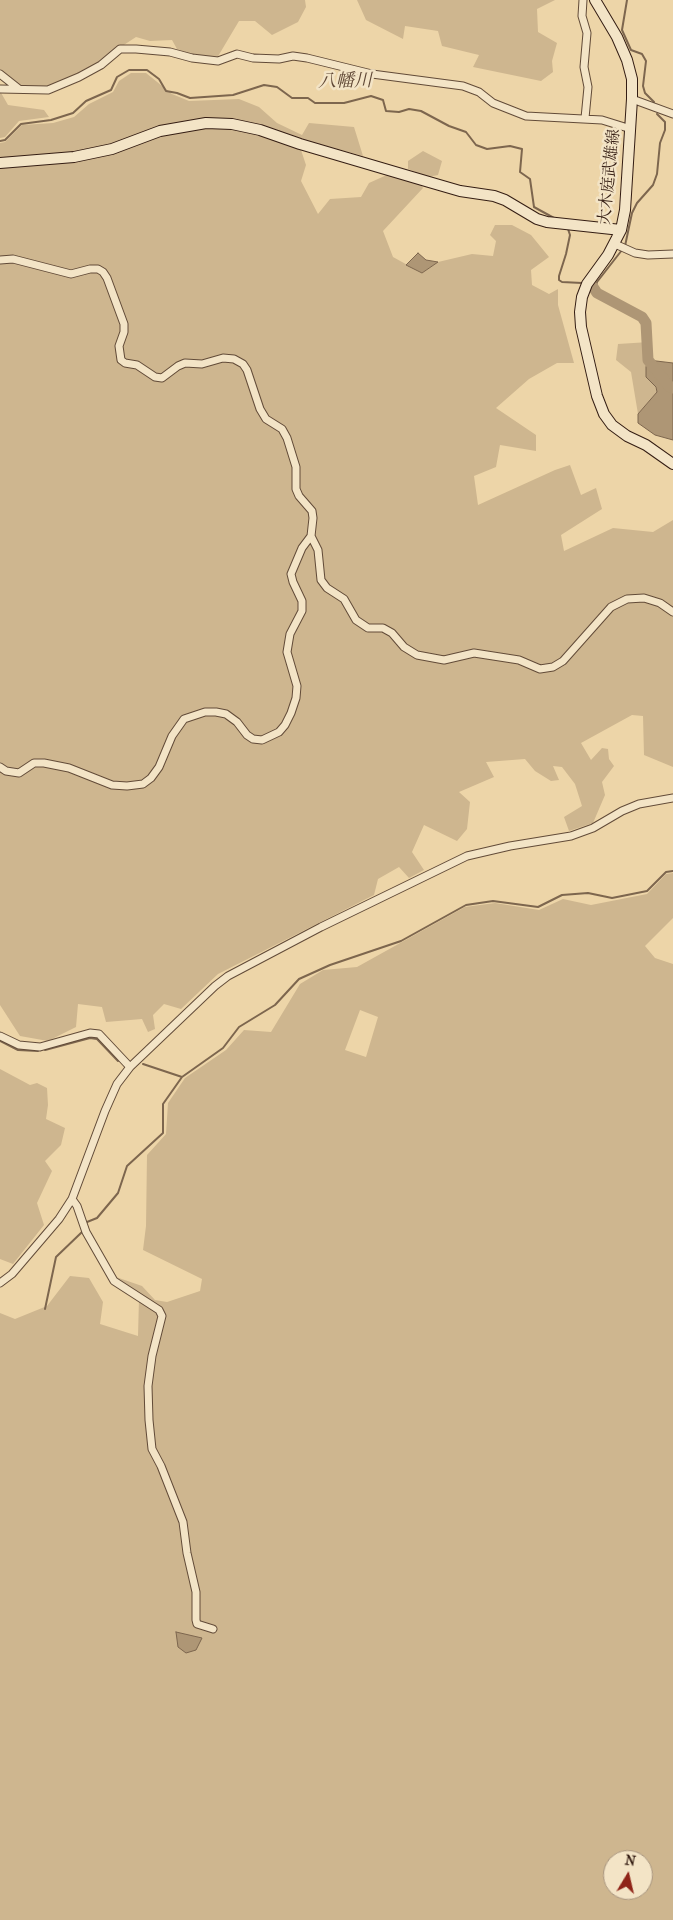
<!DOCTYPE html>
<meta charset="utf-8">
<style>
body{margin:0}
#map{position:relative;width:673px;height:1920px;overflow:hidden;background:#edd5a8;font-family:"IM FELL French Canon",serif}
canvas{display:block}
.north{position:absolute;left:603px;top:1850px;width:50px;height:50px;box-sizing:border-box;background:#f3e4c6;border:1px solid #a7947e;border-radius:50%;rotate:9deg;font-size:14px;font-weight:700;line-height:20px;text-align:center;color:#341d13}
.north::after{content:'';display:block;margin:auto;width:18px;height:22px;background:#8f2418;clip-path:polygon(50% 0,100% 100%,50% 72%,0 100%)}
</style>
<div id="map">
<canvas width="673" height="1920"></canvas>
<div class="north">N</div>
</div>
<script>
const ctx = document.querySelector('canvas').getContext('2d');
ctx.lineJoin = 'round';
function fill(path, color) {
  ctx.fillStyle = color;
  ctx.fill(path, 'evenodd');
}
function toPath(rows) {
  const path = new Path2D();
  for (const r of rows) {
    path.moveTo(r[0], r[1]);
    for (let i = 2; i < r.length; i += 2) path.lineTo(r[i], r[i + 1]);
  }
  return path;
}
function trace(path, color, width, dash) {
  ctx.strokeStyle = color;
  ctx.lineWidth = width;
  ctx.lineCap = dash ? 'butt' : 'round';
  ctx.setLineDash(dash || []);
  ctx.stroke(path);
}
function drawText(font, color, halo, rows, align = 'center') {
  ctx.font = font + ' "IM FELL French Canon","Noto Serif JP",serif';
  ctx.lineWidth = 5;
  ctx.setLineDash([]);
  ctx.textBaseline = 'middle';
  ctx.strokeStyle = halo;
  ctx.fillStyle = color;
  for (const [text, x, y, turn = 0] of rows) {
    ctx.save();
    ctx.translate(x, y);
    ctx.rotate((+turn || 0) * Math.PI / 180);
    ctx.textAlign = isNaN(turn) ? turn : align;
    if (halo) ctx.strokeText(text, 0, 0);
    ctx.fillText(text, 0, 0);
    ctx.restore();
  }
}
fill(toPath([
 [0,0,305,0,306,7,298,22,272,35,255,21,239,21,217,58,193,55,177,49,172,40,150,41,136,37,75,77,47,88,17,85,0,72],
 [357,0,555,0,537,9,538,32,557,43,552,61,553,72,541,81,473,67,479,55,442,46,438,31,405,26,403,39,366,20],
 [131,73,146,73,172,94,189,101,239,99,259,107,277,123,302,135,309,123,354,127,363,156,308,141,301,150,306,165,301,181,318,214,330,199,361,197,369,183,389,174,421,184,423,188,383,231,393,257,422,273,438,262,472,254,493,256,496,241,490,235,495,225,512,225,531,235,549,257,531,270,532,285,549,294,558,289,558,305,574,363,557,363,529,379,496,408,536,435,536,451,500,445,496,467,474,476,478,505,555,470,570,465,581,495,596,488,602,509,561,535,564,551,613,528,653,532,673,520,673,767,644,755,643,716,632,715,581,743,591,760,602,748,608,749,609,759,614,766,602,782,605,795,593,823,569,831,564,817,582,806,575,784,562,767,553,766,559,780,551,781,535,771,525,759,486,762,494,777,459,792,470,802,467,829,457,841,424,825,412,852,424,870,409,878,399,867,378,879,374,895,218,974,181,1009,164,1004,153,1015,155,1029,148,1032,142,1019,106,1022,102,1007,78,1004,76,1027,48,1041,20,1036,0,1005,0,143,5,142,22,125,53,123,74,117,89,104,113,92,119,81],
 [0,91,8,105,44,110,49,117,19,121,5,137,0,138],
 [423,151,442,161,438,175,428,177,408,169,408,161],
 [649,342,652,360,648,360,657,392,638,414,631,372,616,360,618,344],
 [673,873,673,918,645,946,655,958,673,964,673,1920,0,1920,0,1313,15,1319,47,1306,70,1276,89,1278,103,1302,100,1324,138,1336,139,1299,118,1288,116,1277,142,1286,155,1300,167,1302,200,1291,202,1279,143,1250,146,1226,147,1155,166,1134,168,1103,185,1078,226,1050,244,1030,271,1032,300,984,323,970,357,967,465,907,495,903,539,910,563,899,591,905,647,894,666,874],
 [360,1010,378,1017,366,1057,345,1050],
 [613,1860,643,1860,643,1890,613,1890],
 [0,1069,30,1085,37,1083,47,1088,48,1105,46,1119,65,1128,61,1145,45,1161,52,1171,37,1203,44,1225,13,1264,0,1259]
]), '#ceb68f');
const water = toPath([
 [418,253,426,260,438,262,422,273,406,265,418,253],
 [648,360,673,363,673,440,655,435,638,423,638,414,657,392,656,387,646,377,646,367,648,360],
 [176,1632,202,1638,196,1650,186,1653,178,1647,176,1632]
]);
fill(water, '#ae9675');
trace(water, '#7d664e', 1);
trace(toPath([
 [627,0,622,30,631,50,642,54,646,61,643,86,645,93,654,102],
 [0,141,5,140,21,124,51,120,73,113,86,101,111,90,117,77,129,70,147,70,159,79,166,91,177,93,190,98,233,95,264,85,277,87,292,98,308,98,315,103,344,103,371,96,383,100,386,111,399,112,409,109,421,111,449,126,466,132,476,145,487,149,510,146,522,149,520,172,530,179,534,207,554,218],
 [568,229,570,235,566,254,559,276,559,280,562,282,582,283],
 [625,246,632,213,637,203,653,185,657,174,660,143,665,130,665,122,657,114],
 [595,289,597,282,622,250],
 [0,1041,18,1050,38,1051],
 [45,1050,90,1038,97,1039,118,1061],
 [143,1064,182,1077],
 [87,1222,97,1218,118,1193,127,1166,163,1133,163,1104,182,1077,223,1048,239,1027,275,1005,299,979,330,965,401,941,466,905,493,901,538,907,562,895,588,893,612,898,647,891,666,872,673,871],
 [45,1309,56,1257,82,1232]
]), '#7d664e', 2);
trace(toPath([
 [593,287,597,293,642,317,646,323,648,360,670,387,673,388]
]), '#ae9675', 11);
const street = toPath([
 [583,0,582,16,587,33,584,67,588,87,585,118],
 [0,74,19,89],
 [0,89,48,90,79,77,101,65,120,49,136,49,170,52,192,58,218,61,237,54,253,58,279,59,293,56,307,58,372,74,463,86,479,92,493,103,526,116,602,120,631,129],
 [632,99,673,114],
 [615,244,635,253,648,255,673,254],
 [0,260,13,259,71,274,90,269,98,269,103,272,107,278,124,324,124,332,119,346,121,360,125,363,137,365,155,377,162,378,178,366,185,363,202,364,223,358,234,359,243,364,247,370,260,409,266,419,282,429,287,438,296,467,296,489,299,496,312,511,313,518,311,536,302,548,291,574,293,582,302,601,302,611,290,634,287,652,297,686,296,698,291,713,285,725,279,732,262,740,253,739,247,735,237,722,226,714,216,712,205,712,184,719,172,736,159,767,151,778,143,784,127,786,112,785,69,768,44,763,34,763,19,773,6,771,0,767],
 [311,536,318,550,321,580,327,588,344,599,356,620,368,628,383,628,392,633,404,647,417,655,444,660,474,653,519,660,540,669,553,667,563,661,611,607,627,599,644,598,660,603,673,612],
 [0,1036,19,1045,40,1047,90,1033,99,1034,130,1067],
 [72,1199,77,1206,86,1232,114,1281,159,1310,162,1316,152,1356,148,1386,149,1420,152,1449,161,1466,183,1522,187,1553,196,1592,196,1620,197,1624,213,1629],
 [0,1283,12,1274,59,1219,72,1199,105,1111,117,1084,130,1067,215,986,228,976,321,927,467,856,510,846,571,836,593,828,622,811,639,804,673,798]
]);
const secondary = toPath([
 [595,0,617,37,627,60,632,79,632,99,625,210,621,230,608,255,587,284,582,297,580,312,581,327,597,396,604,414,612,425,627,436,646,445,673,464],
 [0,163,74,157,112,149,160,131,206,123,232,124,260,130,300,144,429,182,460,191,494,196,505,200,537,219,547,222,621,230]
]);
trace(street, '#624b38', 9);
trace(secondary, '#341d13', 12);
trace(street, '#f3e4c6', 7);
trace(secondary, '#f3e4c6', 10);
drawText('16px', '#341d13', '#f3e4c6', [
 ["大木庭武雄線",610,177,-84]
]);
drawText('italic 18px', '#5f4735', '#f3e4c6', [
 ["八幡川",345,82,-1]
]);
</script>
